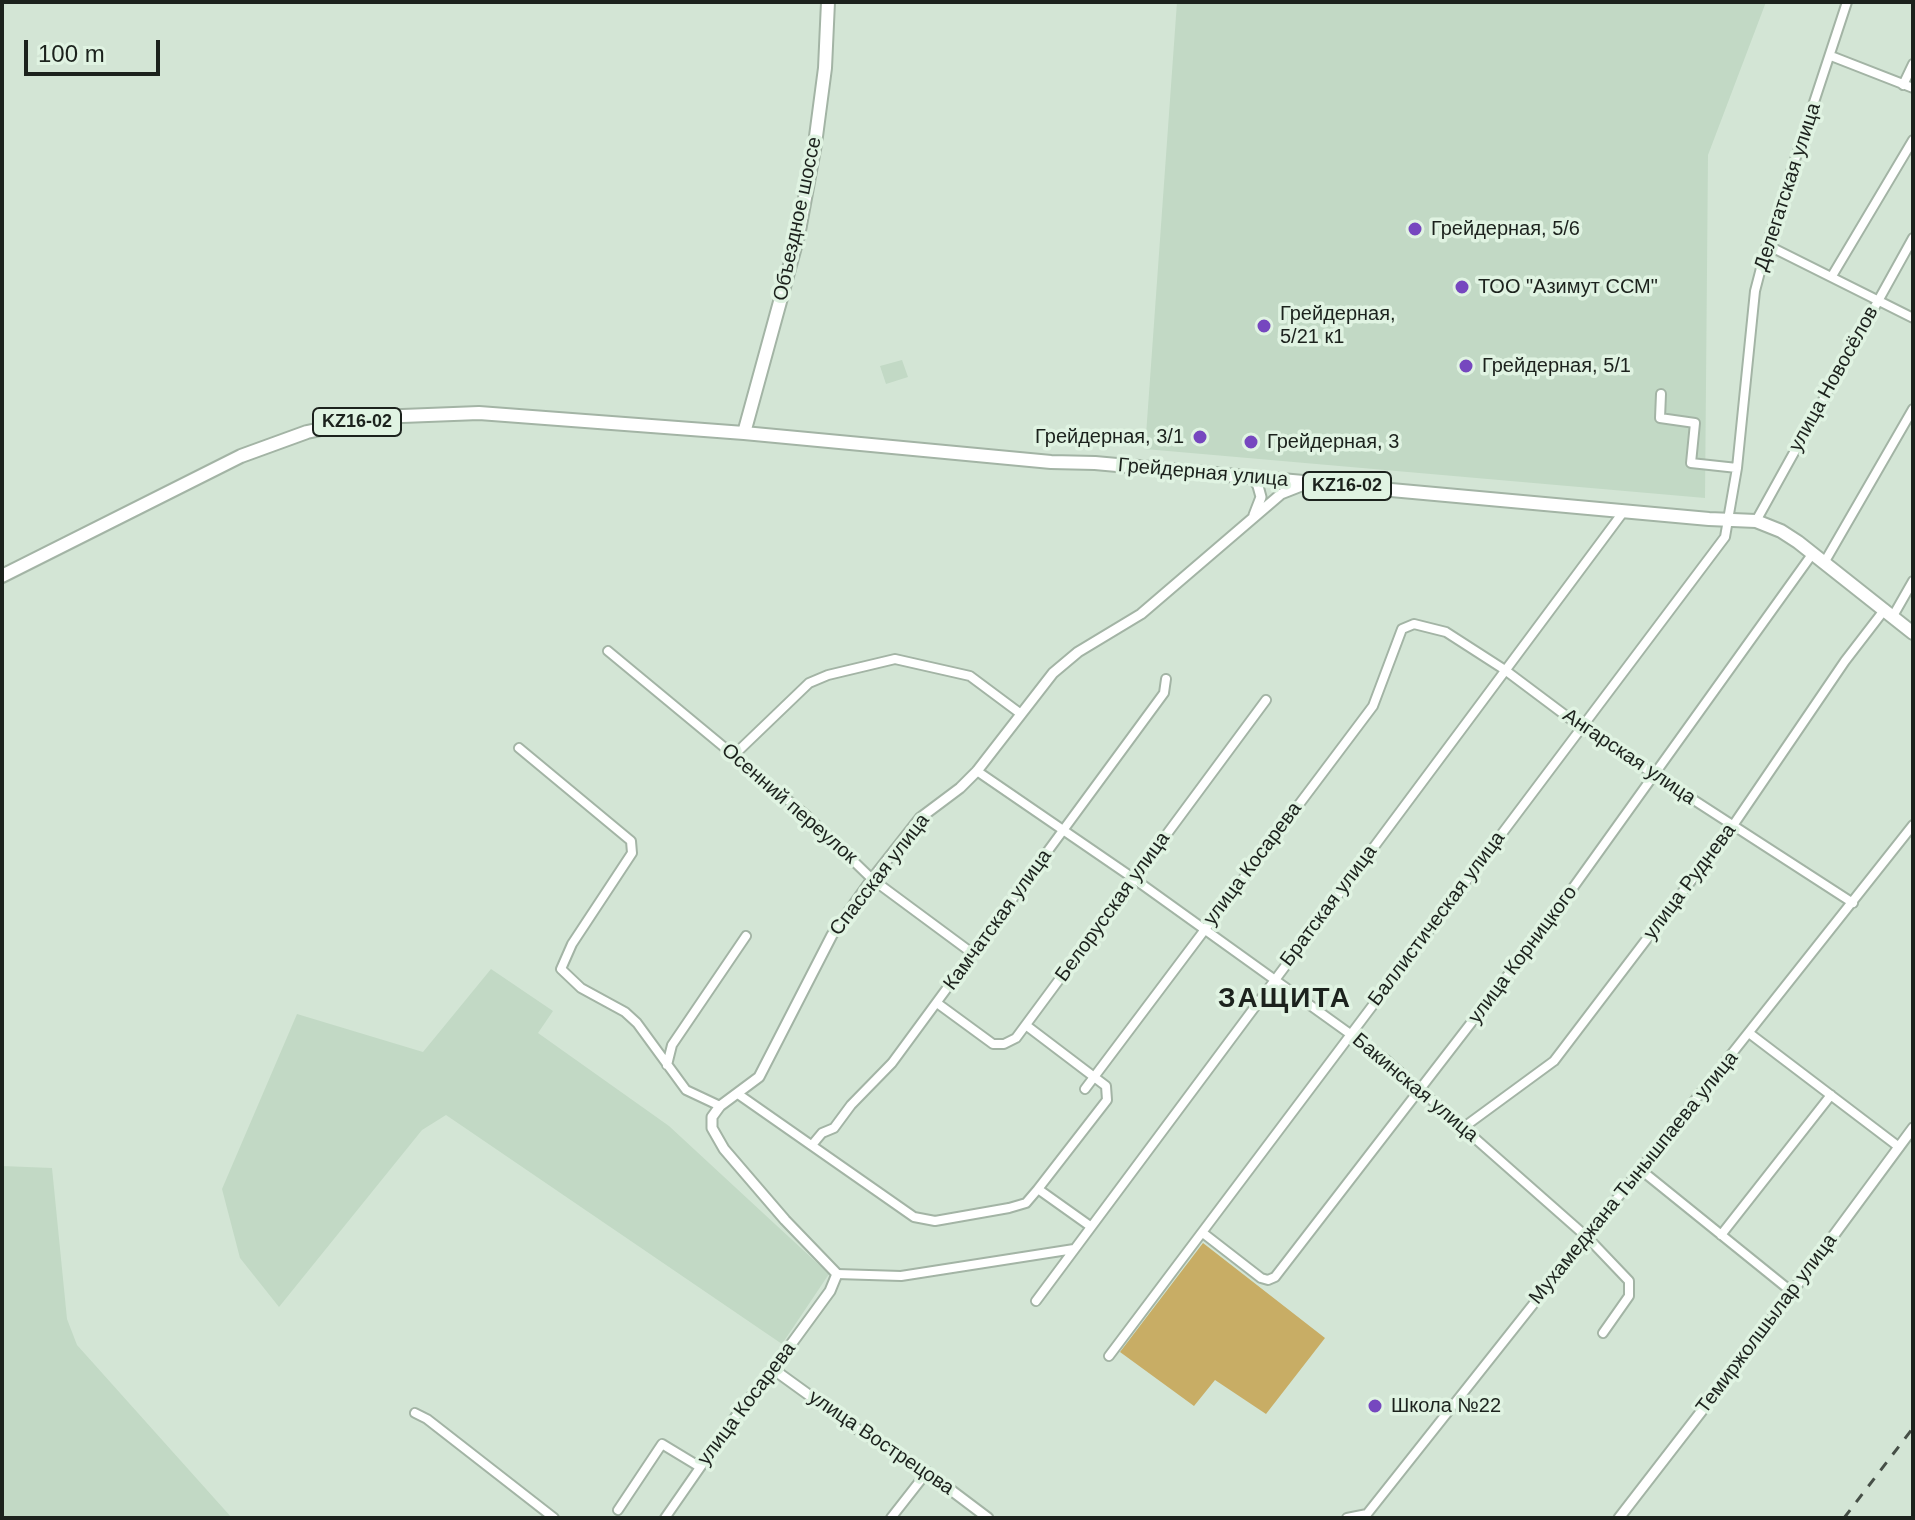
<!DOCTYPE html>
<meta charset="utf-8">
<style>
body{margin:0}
#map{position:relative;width:1915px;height:1520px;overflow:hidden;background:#d3e5d5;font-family:Helvetica,sans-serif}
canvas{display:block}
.frame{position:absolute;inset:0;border:4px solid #1c221d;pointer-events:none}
.scale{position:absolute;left:24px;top:40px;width:136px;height:36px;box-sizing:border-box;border:4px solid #1c221d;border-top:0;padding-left:10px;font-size:24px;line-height:28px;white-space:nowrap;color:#1c221d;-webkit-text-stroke:6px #e0f3e2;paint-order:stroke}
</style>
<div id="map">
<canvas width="1915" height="1520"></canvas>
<div class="frame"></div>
<div class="scale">100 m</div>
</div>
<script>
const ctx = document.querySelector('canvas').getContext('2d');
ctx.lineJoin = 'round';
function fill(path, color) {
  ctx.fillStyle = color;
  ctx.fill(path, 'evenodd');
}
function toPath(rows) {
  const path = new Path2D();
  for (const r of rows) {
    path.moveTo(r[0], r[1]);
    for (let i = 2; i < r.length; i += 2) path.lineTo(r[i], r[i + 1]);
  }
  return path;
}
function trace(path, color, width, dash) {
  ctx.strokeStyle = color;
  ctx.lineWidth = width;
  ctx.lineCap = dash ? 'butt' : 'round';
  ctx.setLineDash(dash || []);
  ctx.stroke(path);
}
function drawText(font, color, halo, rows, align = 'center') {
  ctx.font = font + ' Helvetica,sans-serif';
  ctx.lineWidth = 7;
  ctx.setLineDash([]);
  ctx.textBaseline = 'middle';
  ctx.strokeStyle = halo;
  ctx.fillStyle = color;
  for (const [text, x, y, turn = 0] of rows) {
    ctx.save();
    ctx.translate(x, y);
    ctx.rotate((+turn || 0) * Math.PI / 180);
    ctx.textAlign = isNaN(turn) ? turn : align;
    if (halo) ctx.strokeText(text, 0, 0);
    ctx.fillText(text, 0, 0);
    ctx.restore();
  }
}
fill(toPath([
 [1177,2,1766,2,1708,155,1705,498,1145,449],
 [902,360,908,377,886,384,880,366],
 [491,969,553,1011,538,1033,669,1126,829,1274,782,1344,446,1115,422,1130,279,1307,240,1258,222,1189,297,1014,423,1052],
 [2,1166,52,1168,67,1319,77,1345,232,1518,2,1518]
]), '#c2d9c5');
fill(toPath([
 [1203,1243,1325,1338,1266,1414,1215,1380,1194,1406,1120,1352]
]), '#c8ad65');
const minor = toPath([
 [1831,56,1913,88],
 [1903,85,1913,64],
 [1767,245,1913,318],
 [1832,276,1913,140],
 [1661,394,1660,418,1695,423,1691,463,1737,468],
 [1756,521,1913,238],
 [1824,563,1913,409],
 [1893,616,1913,581],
 [608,651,806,815,872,879,972,953],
 [519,748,631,841,632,853,572,944,561,969,581,988,625,1012,637,1023,686,1090,720,1106],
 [734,755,809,683,828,675,895,659,970,676,1021,714],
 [977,771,1133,878,1385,1059,1588,1238,1629,1281,1629,1296,1603,1333],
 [937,1003,993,1044,1004,1044,1016,1038,1266,700],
 [1027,1026,1106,1086,1107,1100,1038,1189],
 [1749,1033,1899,1147],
 [667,1065,672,1045,746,936],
 [1085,1089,1373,706,1402,629,1414,624,1446,632,1505,670,1581,727,1853,903],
 [738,1094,914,1217,935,1221,1009,1208,1026,1203,1038,1189,1090,1226],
 [1464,1127,1554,1061,1732,827,1845,661,1885,609],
 [812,1145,822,1133,834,1128,851,1105,892,1063,1164,693,1166,679],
 [1641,1170,1792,1292],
 [1203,1233,1261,1278,1268,1280,1275,1277,1542,931,1813,553],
 [1721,1235,1831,1095],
 [837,1274,901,1276,1074,1249],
 [1036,1301,1624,511],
 [1109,1356,1725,537,1737,468,1755,291,1767,245,1847,2],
 [415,1413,427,1419,554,1518],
 [618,1510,662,1444,700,1467],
 [665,1518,740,1410,773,1369],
 [891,1518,927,1472],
 [1347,1518,1367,1514,1913,825]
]);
const tertiary = toPath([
 [1252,477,1258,486,1261,497,1254,515],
 [988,1518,927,1472,849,1424,773,1369,830,1291,837,1274,785,1220,724,1149,712,1128,712,1117,720,1106,759,1077,832,935,872,879,920,818,960,788,977,771,1053,673,1078,652,1141,614,1281,494,1309,483],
 [1619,1518,1755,1342,1913,1128]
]);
const primary = toPath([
 [744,433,798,236,815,144,825,68,828,2],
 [2,576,241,456,307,432,377,417,479,413,744,433,1051,462,1095,463,1709,519,1756,521,1781,531,1798,542,1913,633]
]);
trace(minor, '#a3b4a5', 12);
trace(tertiary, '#a3b4a5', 13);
trace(primary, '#a3b4a5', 16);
trace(minor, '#fff', 8);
trace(tertiary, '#fff', 9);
trace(primary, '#fff', 12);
trace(toPath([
 [1844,1518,1913,1428]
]), '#464f47', 3, [10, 10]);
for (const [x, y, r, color] of [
 [1415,229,8,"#7647bf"],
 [1462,287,8,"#7647bf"],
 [1264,326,8,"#7647bf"],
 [1466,366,8,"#7647bf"],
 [1200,437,8,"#7647bf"],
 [1251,442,8,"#7647bf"],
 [1375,1406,8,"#7647bf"]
]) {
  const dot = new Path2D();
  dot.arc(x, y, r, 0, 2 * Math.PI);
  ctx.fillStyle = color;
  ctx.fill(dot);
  trace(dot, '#e0f3e2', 3);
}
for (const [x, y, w] of [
 [357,422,88],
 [1347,486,88]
]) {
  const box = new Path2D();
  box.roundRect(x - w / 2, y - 14, w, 28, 6);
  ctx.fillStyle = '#e0f3e2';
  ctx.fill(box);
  trace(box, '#1c221d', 2);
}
drawText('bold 18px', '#1c221d', null, [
 ["KZ16-02",357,422],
 ["KZ16-02",1347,486]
]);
drawText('20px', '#1c221d', '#e0f3e2', [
 ["Делегатская улица",1788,187,-72],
 ["Объездное шоссе",798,219,-78],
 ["улица Новосёлов",1834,379,-61],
 ["Грейдерная улица",1203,473,5],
 ["Ангарская улица",1629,757,34],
 ["Осенний переулок",789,804,41],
 ["улица Косарева",1253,864,-53],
 ["Спасская улица",880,875,-52],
 ["улица Руднева",1690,882,-53],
 ["Братская улица",1329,906,-53],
 ["Белорусская улица",1113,907,-54],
 ["Баллистическая улица",1437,919,-53],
 ["Камчатская улица",998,920,-54],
 ["улица Корницкого",1523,955,-53],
 ["Бакинская улица",1415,1088,40],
 ["Мухамеджана Тынышпаева улица",1634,1178,-51],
 ["Темиржолшылар улица",1767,1324,-53],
 ["улица Косарева",747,1404,-53],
 ["улица Вострецова",881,1443,34]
]);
drawText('20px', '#1c221d', '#e0f3e2', [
 ["Грейдерная, 5/6",1431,229],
 ["ТОО \"Азимут ССМ\"",1478,287],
 ["Грейдерная,",1280,314],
 ["5/21 к1",1280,337],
 ["Грейдерная, 5/1",1482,366],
 ["Грейдерная, 3/1",1184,437,"right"],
 ["Грейдерная, 3",1267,442],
 ["Школа №22",1391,1406]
], 'left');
ctx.letterSpacing = '2px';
drawText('bold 28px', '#1c221d', '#e0f3e2', [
 ["ЗАЩИТА",1285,999]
]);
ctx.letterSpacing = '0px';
</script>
